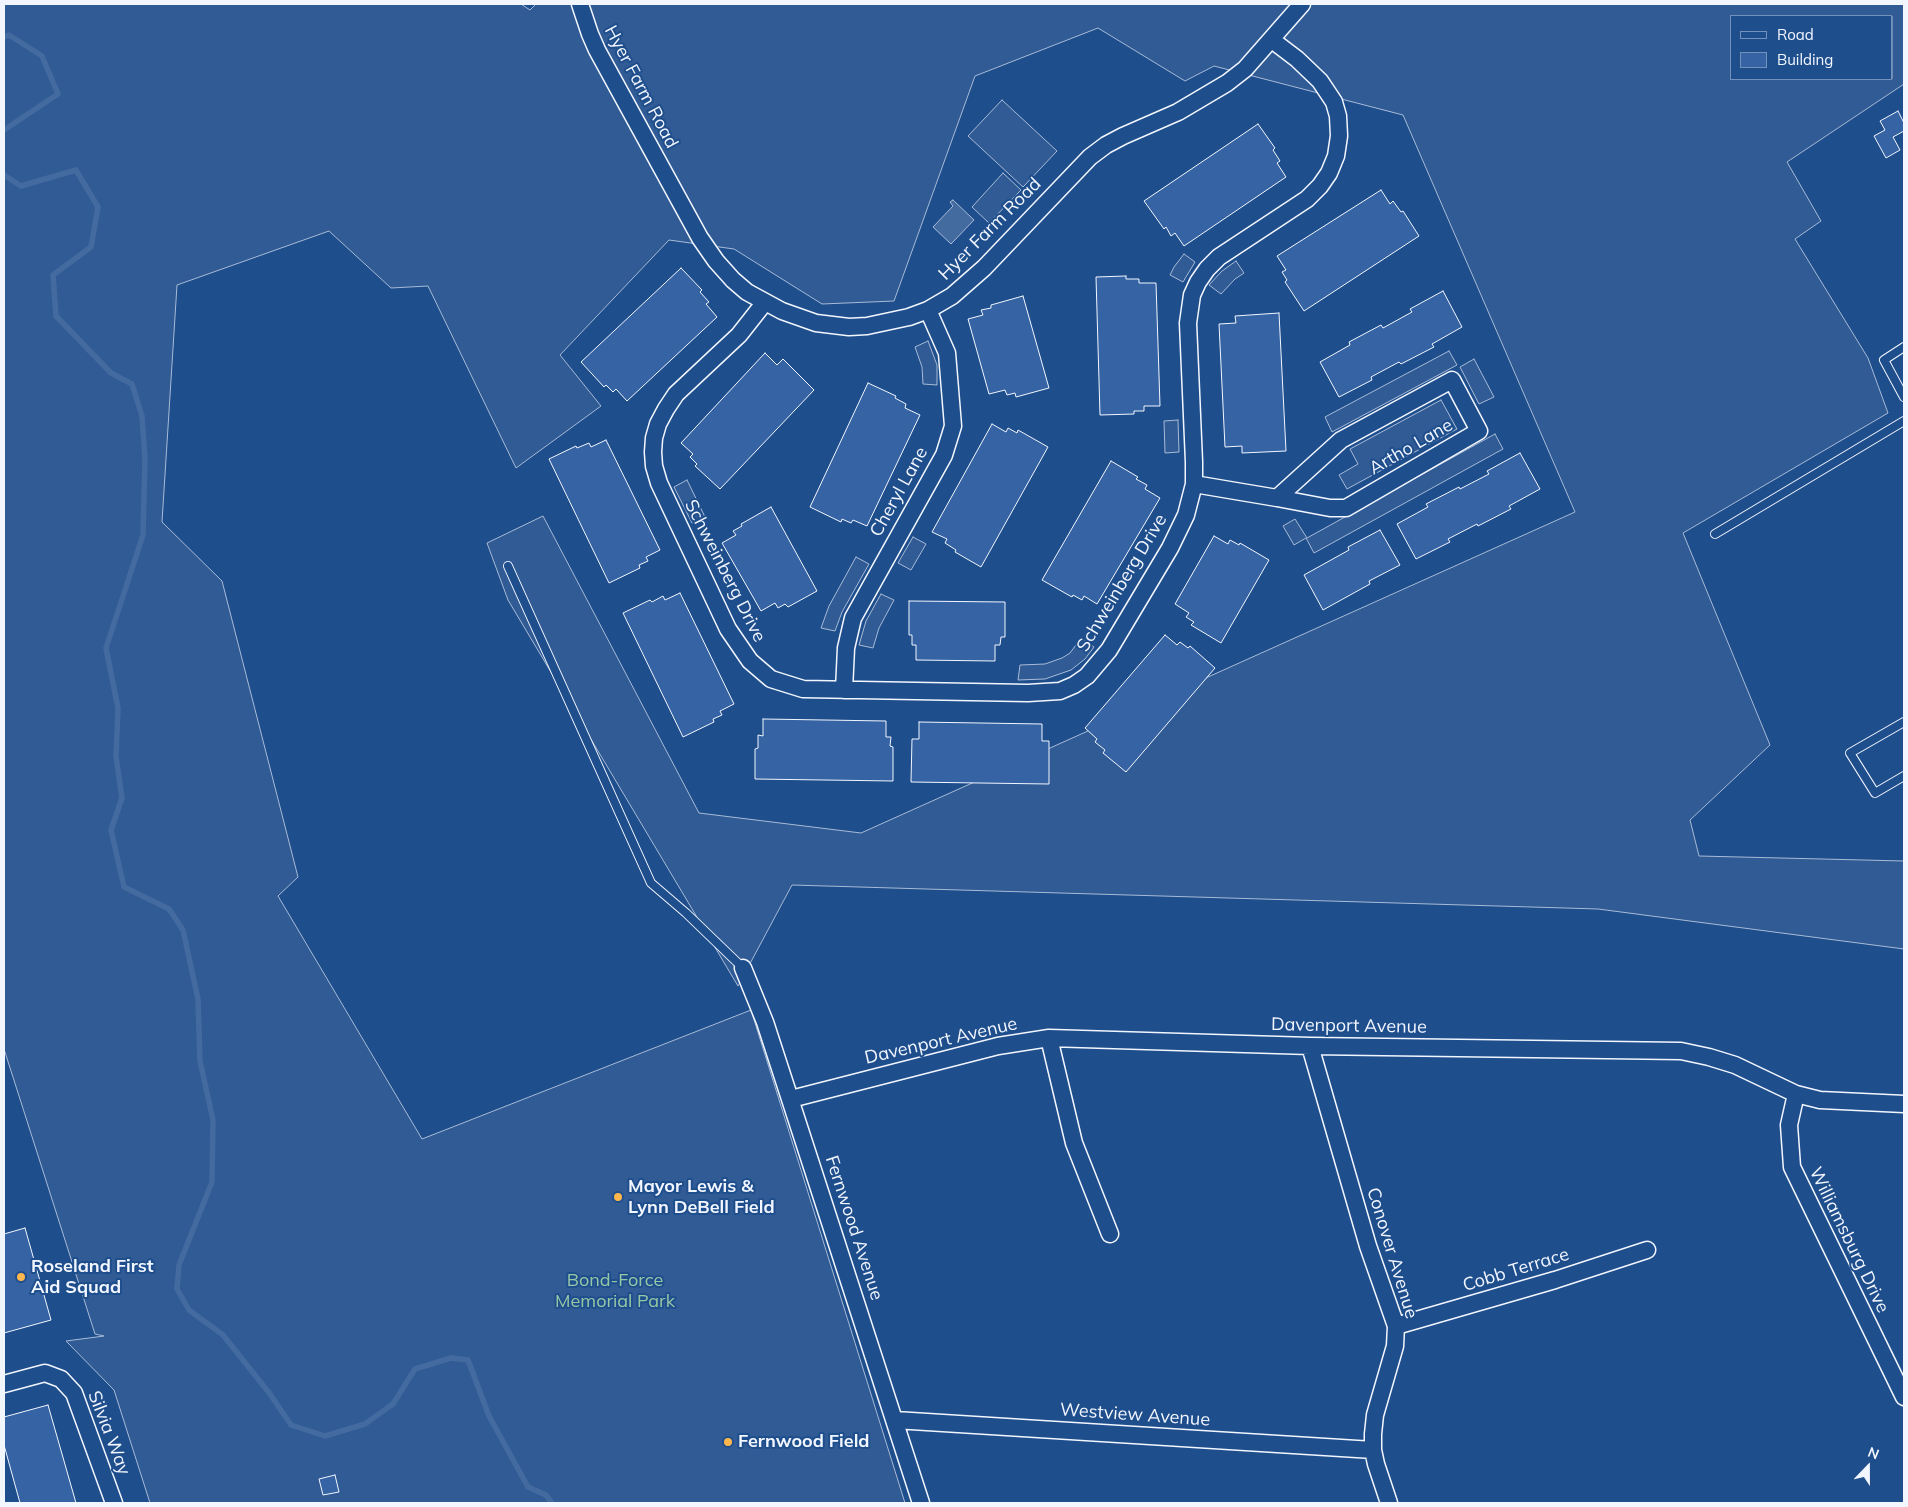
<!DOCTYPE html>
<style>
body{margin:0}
#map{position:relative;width:1908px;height:1507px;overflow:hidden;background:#1f4e8c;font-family:Mulish,sans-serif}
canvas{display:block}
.frame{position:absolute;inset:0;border:5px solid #f2f6ff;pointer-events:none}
.legend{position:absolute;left:1730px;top:15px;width:162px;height:65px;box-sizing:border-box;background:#1f4e8c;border:1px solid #7391ba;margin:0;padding:6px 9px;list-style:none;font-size:15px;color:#f2f6ff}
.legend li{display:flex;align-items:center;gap:10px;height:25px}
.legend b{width:25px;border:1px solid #7391ba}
.north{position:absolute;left:1843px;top:1442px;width:50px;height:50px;-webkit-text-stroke:4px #1f4e8c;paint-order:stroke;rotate:22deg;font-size:14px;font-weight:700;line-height:20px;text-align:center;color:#f2f6ff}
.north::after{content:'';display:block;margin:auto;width:18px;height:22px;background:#f2f6ff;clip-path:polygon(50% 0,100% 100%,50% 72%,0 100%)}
</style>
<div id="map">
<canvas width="1908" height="1507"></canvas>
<div class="frame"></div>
<ul class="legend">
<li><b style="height:6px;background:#1f4e8c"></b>Road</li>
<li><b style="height:14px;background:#3563a3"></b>Building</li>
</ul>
<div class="north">N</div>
</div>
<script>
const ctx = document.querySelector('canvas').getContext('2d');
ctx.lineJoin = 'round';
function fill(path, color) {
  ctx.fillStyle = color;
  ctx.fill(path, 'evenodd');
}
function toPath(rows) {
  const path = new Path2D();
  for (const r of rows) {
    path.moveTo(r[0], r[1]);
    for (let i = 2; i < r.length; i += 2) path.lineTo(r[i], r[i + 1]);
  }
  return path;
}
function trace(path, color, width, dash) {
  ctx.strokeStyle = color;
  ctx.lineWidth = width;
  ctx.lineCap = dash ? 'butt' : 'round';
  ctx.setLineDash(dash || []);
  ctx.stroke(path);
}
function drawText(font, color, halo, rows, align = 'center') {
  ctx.font = font + ' Mulish,sans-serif';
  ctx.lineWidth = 4;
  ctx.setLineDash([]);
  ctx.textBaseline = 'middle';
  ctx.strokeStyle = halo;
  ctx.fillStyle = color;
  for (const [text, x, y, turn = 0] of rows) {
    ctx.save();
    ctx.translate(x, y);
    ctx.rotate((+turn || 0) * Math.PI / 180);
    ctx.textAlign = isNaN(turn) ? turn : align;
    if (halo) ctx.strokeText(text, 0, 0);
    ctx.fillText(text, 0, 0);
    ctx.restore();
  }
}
const built = toPath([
 [4,4,521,4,530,10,536,4,1904,4,1904,84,1787,162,1821,221,1795,239,1868,358,1888,413,1683,533,1770,745,1690,820,1699,856,1904,861,1904,949,1598,909,792,885,738,986,508,600,487,543,543,516,699,813,861,833,1575,512,1403,115,1214,66,1185,81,1098,28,975,76,894,301,822,304,734,249,669,240,560,355,601,406,516,468,428,286,391,288,329,231,177,285,162,522,222,581,298,877,278,896,422,1139,751,1010,905,1503,150,1503,114,1390,66,1341,104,1336,95,1334,4,1049,4,4],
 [1732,16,1892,16,1892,79,1732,79,1732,16],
 [1002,100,1057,151,1023,187,968,136,1002,100],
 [1003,173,1021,190,989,223,972,207,1003,173],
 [1184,254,1195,262,1183,282,1170,275,1174,267,1184,254],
 [1236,261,1244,273,1235,279,1221,294,1209,285,1222,271,1236,261],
 [928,341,937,365,937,385,923,384,922,367,915,347,928,341],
 [1449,351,1457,365,1332,432,1325,417,1449,351],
 [1474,359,1494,397,1479,404,1460,367,1474,359],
 [1441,400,1457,429,1347,489,1339,475,1358,464,1350,449,1441,400],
 [1178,420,1179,452,1165,453,1164,421,1178,420],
 [1495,434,1503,449,1314,553,1306,538,1294,545,1283,526,1295,519,1307,538,1495,434],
 [687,480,705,517,692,523,674,487,687,480],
 [913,537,926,544,911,570,898,563,913,537],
 [856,557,869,564,842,612,835,631,821,628,829,606,856,557],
 [881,594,894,600,879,628,873,648,859,645,866,621,881,594],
 [1081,638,1094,647,1085,659,1071,670,1045,679,1018,680,1020,665,1045,664,1062,658,1070,653,1081,638]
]);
fill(built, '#305b95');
trace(built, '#a8bbd7', 1);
const water = toPath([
 [953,200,974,220,951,244,933,227,953,206,950,202,953,200]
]);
fill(water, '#446ba0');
trace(water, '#a8bbd7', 1);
trace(toPath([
 [4,37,9,35,42,56,58,94,4,130],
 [4,175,21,186,76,170,98,207,91,247,53,275,56,316,111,373,132,384,142,416,145,459,143,535,106,648,118,708,116,756,122,798,111,830,124,887,169,909,183,930,198,999,200,1061,213,1120,212,1182,179,1265,177,1289,189,1310,223,1335,270,1394,291,1425,325,1436,365,1424,393,1404,415,1369,451,1358,468,1360,489,1416,528,1487,546,1495,552,1503]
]), '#446ba0', 5.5);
const building = toPath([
 [1898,111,1904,123,1904,131,1893,137,1900,150,1886,158,1874,136,1885,130,1880,121,1898,111],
 [1258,124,1275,148,1273,150,1280,161,1277,163,1286,177,1184,246,1175,233,1171,236,1166,227,1164,229,1144,201,1258,124],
 [1381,190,1390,204,1393,201,1401,212,1403,211,1419,236,1304,311,1285,282,1287,280,1282,272,1286,270,1277,256,1381,190],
 [681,268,702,290,700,292,709,302,706,304,717,317,627,401,616,389,613,392,606,385,604,387,581,362,681,268],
 [1126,276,1126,279,1139,279,1139,283,1156,283,1160,406,1144,406,1144,411,1134,411,1134,414,1100,415,1096,277,1126,276],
 [1443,291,1462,327,1432,344,1434,347,1401,364,1399,362,1371,377,1372,380,1339,397,1320,362,1350,345,1349,342,1381,325,1383,328,1412,312,1410,309,1443,291],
 [1023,296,1049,388,1016,397,1015,393,1007,395,1005,390,989,394,968,319,983,315,981,310,991,308,991,305,1023,296],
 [1279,313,1286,451,1242,453,1242,446,1225,447,1219,324,1236,323,1235,316,1279,313],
 [765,353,777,365,783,359,814,390,720,489,695,466,697,464,690,457,693,454,681,443,765,353],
 [868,383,896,396,895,398,906,404,905,408,920,415,867,526,853,520,851,523,842,519,841,522,810,507,868,383],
 [992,424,1006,432,1008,428,1017,433,1018,430,1048,447,981,567,955,552,956,550,945,543,947,539,932,532,992,424],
 [606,440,660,550,646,557,648,561,639,565,640,568,609,583,549,459,576,446,577,448,589,443,591,447,606,440],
 [1520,453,1540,489,1509,506,1511,509,1478,526,1477,524,1448,539,1450,542,1416,559,1397,524,1428,507,1426,504,1459,487,1460,489,1489,474,1487,471,1520,453],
 [1111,461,1138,477,1136,479,1147,485,1145,489,1160,498,1097,604,1084,596,1082,600,1073,595,1072,597,1042,580,1111,461],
 [771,507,817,591,788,607,785,604,778,608,775,603,761,611,722,543,736,535,733,531,742,526,741,524,771,507],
 [1380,530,1400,565,1369,581,1370,584,1323,610,1304,575,1349,550,1348,547,1380,530],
 [1214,536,1228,544,1230,540,1239,545,1240,543,1269,560,1221,643,1191,625,1194,622,1186,617,1189,613,1175,604,1214,536],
 [680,593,734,704,720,711,722,715,713,719,714,722,683,737,623,613,650,600,652,602,663,596,665,600,680,593],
 [909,601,1005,602,1005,637,1001,637,1000,645,995,645,995,661,916,660,916,645,912,645,912,635,909,635,909,601],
 [1165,635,1177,645,1180,642,1188,648,1190,646,1215,668,1126,772,1103,753,1105,750,1095,742,1097,739,1085,728,1165,635],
 [763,719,886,721,886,737,891,737,890,746,893,747,893,781,755,779,755,749,758,748,758,735,763,736,763,719],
 [919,722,1042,724,1042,741,1049,741,1049,784,911,782,912,739,919,739,919,722],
 [25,1228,51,1320,4,1333,4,1234,25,1228],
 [48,1405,76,1503,20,1503,4,1445,4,1417,48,1405],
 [335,1475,339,1492,323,1495,319,1479,335,1475]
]);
fill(building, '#3563a3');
trace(building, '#f2f6ff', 1);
const service = toPath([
 [1904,347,1884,360,1904,397],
 [1715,534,1904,421],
 [508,566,651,883,686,913,743,968],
 [1904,722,1850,753,1875,793,1904,776]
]);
const minor = toPath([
 [580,4,590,34,597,50,700,238,716,261,733,280,747,292,782,311,816,323,849,327,867,326,909,317,928,310,952,296,984,268,1090,157,1106,145,1123,136,1178,112,1227,83,1245,69,1302,4],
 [765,302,739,335,676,394,666,409,658,424,654,438,653,452,654,466,659,483,728,629,750,661,771,679,803,689,1028,693,1060,691,1074,685,1087,676,1109,650,1170,548,1186,515,1194,484,1194,462,1188,323,1192,295,1198,282,1207,269,1219,257,1307,199,1320,186,1329,173,1336,156,1339,136,1338,116,1334,102,1320,81,1297,59,1272,40],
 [1194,484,1277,498,1341,440,1452,380,1479,431,1346,508,1330,508,1277,498],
 [844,690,846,648,853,618,944,455,953,426,947,353,928,310],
 [743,968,765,1022,921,1503],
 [1049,1038,1074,1143,1110,1234],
 [1310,1046,1368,1246,1396,1326,1395,1346,1375,1415,1373,1434,1373,1450,1376,1464,1389,1503],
 [1796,1094,1789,1125,1792,1167,1904,1397],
 [791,1099,998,1046,1049,1038,1310,1046,1681,1051,1709,1057,1735,1065,1796,1094,1820,1100,1904,1104],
 [1396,1326,1555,1280,1647,1250],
 [4,1384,45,1373,61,1379,74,1393,114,1503],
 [895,1420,1373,1450]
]);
trace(service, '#f2f6ff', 10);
trace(minor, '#f2f6ff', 19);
trace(service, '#1f4e8c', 8);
trace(minor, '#1f4e8c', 16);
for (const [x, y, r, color] of [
 [618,1197,5,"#ffb74d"],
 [21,1277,5,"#ffb74d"],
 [728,1442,5,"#ffb74d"]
]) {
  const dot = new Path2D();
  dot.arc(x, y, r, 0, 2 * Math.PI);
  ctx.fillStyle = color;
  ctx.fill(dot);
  trace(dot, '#1f4e8c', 2);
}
drawText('18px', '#f2f6ff', '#1f4e8c', [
 ["Hyer Farm Road",641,87,62],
 ["Hyer Farm Road",990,229,-45],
 ["Artho Lane",1411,447,-30],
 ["Cheryl Lane",899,492,-61],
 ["Schweinberg Drive",725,571,63],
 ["Schweinberg Drive",1122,583,-59],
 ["Davenport Avenue",1349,1026,1],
 ["Davenport Avenue",941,1041,-13],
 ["Fernwood Avenue",854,1228,72],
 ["Williamsburg Drive",1849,1240,64],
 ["Conover Avenue",1392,1253,73],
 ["Cobb Terrace",1516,1270,-17],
 ["Westview Avenue",1135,1415,4],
 ["Silvia Way",109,1433,69]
]);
drawText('bold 18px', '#f2f6ff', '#1f4e8c', [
 ["Mayor Lewis &",628,1187],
 ["Lynn DeBell Field",628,1208],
 ["Roseland First",31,1267],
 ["Aid Squad",31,1288],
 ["Fernwood Field",738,1442]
], 'left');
drawText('18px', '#97c8a6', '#1f4e8c', [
 ["Bond-Force",615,1281],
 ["Memorial Park",615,1302]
]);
</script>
